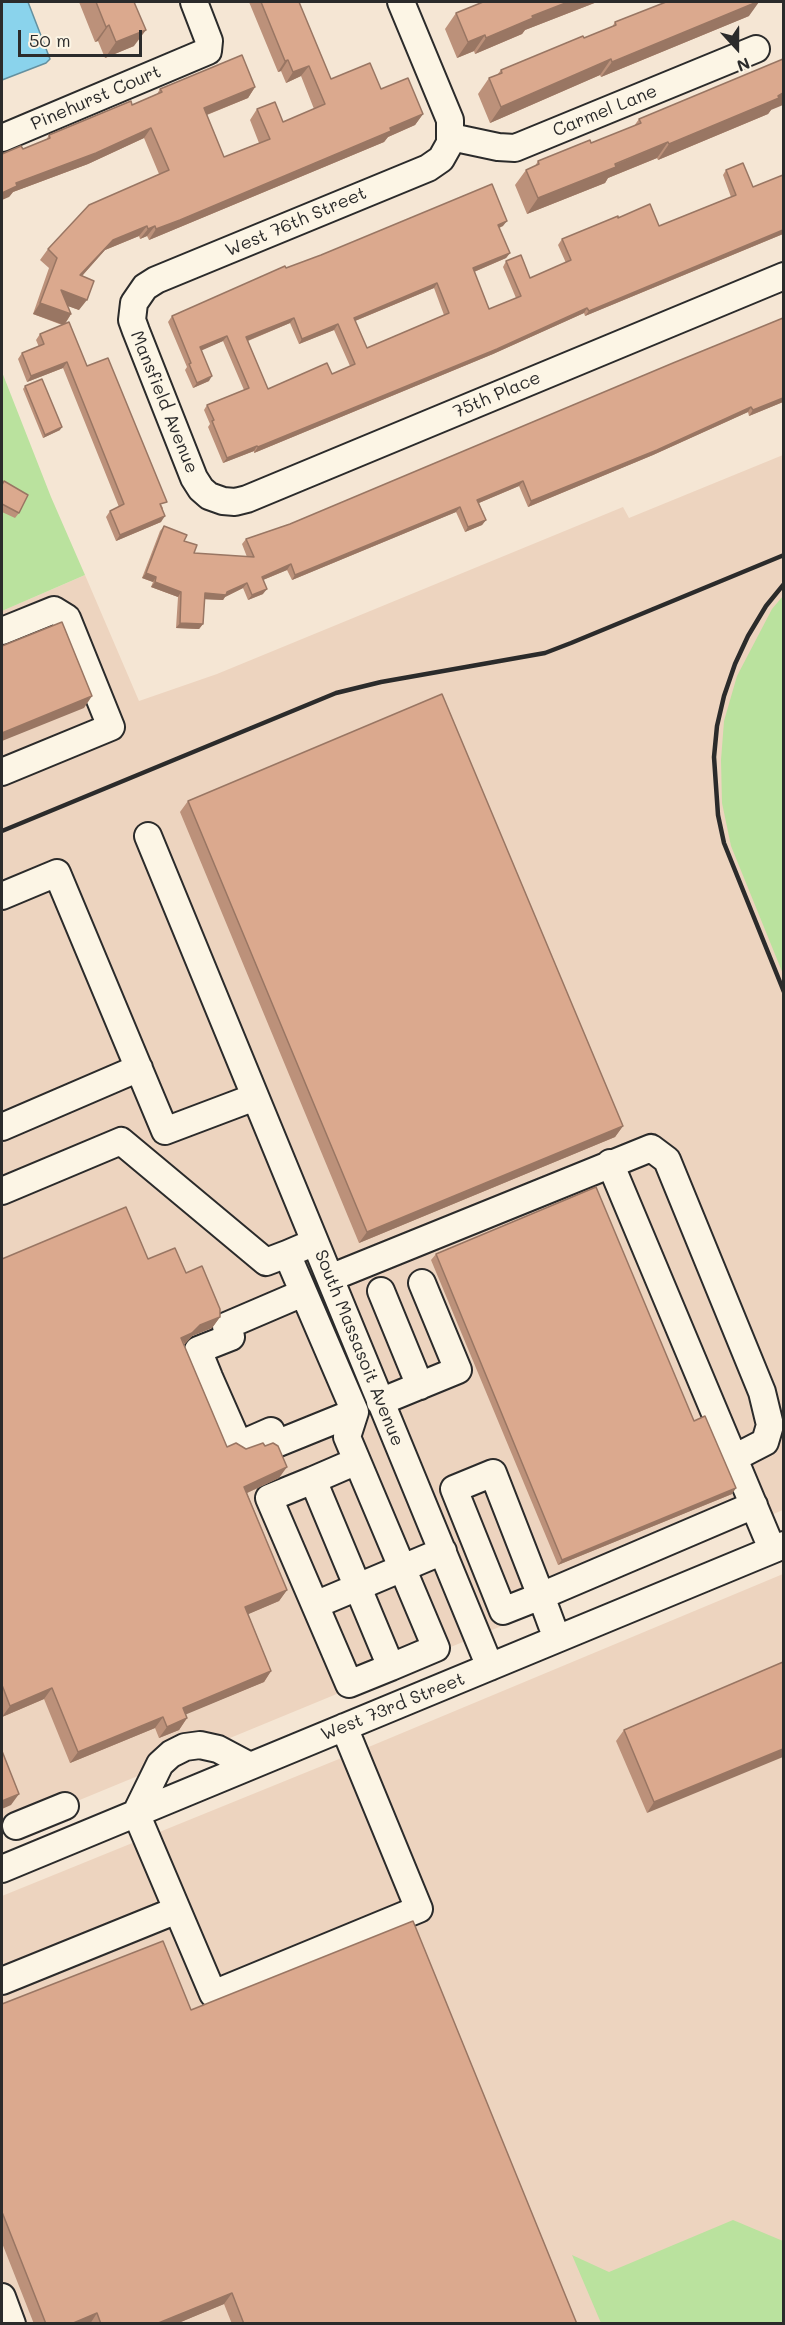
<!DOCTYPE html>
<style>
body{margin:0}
#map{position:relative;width:785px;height:2325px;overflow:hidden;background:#f5e6d4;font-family:Mali,sans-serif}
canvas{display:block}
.frame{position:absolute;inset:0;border:3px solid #2b2b2b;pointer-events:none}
.north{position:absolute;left:707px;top:18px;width:60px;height:60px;-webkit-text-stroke:4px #fcf5e5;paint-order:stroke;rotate:159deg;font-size:16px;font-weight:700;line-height:24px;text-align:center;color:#2b2b2b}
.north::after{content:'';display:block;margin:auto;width:21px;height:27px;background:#2b2b2b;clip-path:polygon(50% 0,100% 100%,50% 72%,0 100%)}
.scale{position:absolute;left:18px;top:30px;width:124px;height:27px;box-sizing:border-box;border:3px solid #2b2b2b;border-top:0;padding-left:8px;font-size:18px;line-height:21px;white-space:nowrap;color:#2b2b2b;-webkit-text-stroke:4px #fcf5e5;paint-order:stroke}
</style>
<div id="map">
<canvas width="785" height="2325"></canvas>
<div class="frame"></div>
<div class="north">N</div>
<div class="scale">50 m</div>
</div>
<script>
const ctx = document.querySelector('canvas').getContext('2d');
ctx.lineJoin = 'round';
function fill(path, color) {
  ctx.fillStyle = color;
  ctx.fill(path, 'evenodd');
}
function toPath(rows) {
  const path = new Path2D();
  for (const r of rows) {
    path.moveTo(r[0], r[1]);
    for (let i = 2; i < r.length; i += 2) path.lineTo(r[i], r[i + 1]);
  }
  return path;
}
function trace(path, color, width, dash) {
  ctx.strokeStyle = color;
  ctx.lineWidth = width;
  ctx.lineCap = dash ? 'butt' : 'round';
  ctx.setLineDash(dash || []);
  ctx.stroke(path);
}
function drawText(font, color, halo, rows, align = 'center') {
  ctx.font = font + ' Mali,sans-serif';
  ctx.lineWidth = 5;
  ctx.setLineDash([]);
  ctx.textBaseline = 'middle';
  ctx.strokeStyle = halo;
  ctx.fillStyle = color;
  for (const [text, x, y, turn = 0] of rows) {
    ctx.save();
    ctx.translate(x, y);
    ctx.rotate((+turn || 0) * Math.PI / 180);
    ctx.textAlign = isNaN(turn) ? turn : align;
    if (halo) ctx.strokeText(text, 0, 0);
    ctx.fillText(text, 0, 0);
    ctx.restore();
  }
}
fill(toPath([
 [783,455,783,1510,2,1832,2,611,85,575,139,701,217,674,623,507,629,518],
 [783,1574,783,2323,2,2324,2,1896,371,1746]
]), '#edd4bf');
fill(toPath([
 [2,372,51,497,85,575,2,611],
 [783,596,783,974,731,846,722,803,721,760,724,721,737,676,772,609],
 [733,2220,783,2241,783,2323,601,2323,572,2255,609,2272]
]), '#bae29e');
const water = toPath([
 [2,2,28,2,50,59,46,63,2,80,2,2]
]);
fill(water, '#8ad3ec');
trace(water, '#64909f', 1.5);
const minor = toPath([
 [401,2,450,120,450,143,441,159,428,168,156,280,145,287,134,303,132,320,136,331,194,478,201,489,209,496,223,501,235,502,247,499,784,276],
 [451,137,498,147,515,148,756,49],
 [2,138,208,51,209,41,194,2],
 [2,631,54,610,67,618,111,727,2,772],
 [148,836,490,1667],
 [2,896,57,873,165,1131,255,1097],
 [2,1127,139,1068],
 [610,1163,772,1549],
 [2,1191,121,1141,266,1262,287,1254],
 [315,1242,287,1254,355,1412,347,1437,436,1648,391,1667,313,1480,357,1461],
 [330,1278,651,1148,667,1160,762,1392,770,1425,765,1442,734,1458],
 [381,1291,420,1386],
 [303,1293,226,1326,231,1337,198,1350,209,1377,239,1445,271,1431,276,1444,355,1412],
 [380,1402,458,1370,422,1283],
 [313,1480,269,1498,349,1684,391,1667],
 [315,1605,443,1551],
 [557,1639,541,1596,493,1473,454,1489,503,1611,541,1596,754,1505],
 [250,1766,218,1749,200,1745,185,1747,171,1754,160,1764,136,1813,213,1994,419,1909,344,1727],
 [16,1826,65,1806],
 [2,1869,784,1545],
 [2,1981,177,1910],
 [2,2297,12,2324]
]);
trace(minor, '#2b2b2b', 30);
trace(minor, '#fcf5e5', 26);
trace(toPath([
 [784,584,766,606,748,636,735,664,724,696,717,726,714,757,718,815,724,843,784,992],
 [2,831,336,693,381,682,545,653,571,643,784,555]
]), '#2b2b2b', 4.5);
fill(toPath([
 [79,2,134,2,134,46,105,58,98,41,95,42],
 [249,2,299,2,331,79,381,89,423,114,415,125,388,137,384,142,149,240,147,236,140,239,139,236,105,250,82,276,79,310,68,306,71,314,65,324,163,508,161,522,116,541,106,517,110,511,119,507,63,368,27,382,18,359,22,353,39,347,36,340,40,334,62,325,33,314,49,268,40,260,48,249,159,174,144,138,88,164,13,192,9,197,23,149,46,140,49,135,132,105,157,94,160,89,255,87,248,98,207,115,224,157,259,143,250,120,257,109,283,122,314,109,301,76,286,83,281,71,278,72],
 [483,2,597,2,525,30,522,34,475,54,474,51,457,58,445,29,456,13],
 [749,16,601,77,600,75,490,123,478,94,489,78,497,75,501,70,612,27,615,22],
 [771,110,768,114,658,160,657,158,608,178,605,183,527,214,515,185,526,170,535,166,538,161,591,143,634,126,639,119],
 [726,170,753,187,783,175,783,234,585,316,584,313,493,354,254,453,254,451,223,463,208,427,210,424,204,410,207,405,244,390,223,341,201,350,209,381,193,388,185,370,187,367,168,322,172,316,286,268,503,226,499,228,510,253,506,258,474,272,489,309,516,298,503,267,506,261,530,278,566,263,558,245,562,239,618,218,659,226,731,197,723,175],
 [434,288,444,315,367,348,355,321],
 [290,323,299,344,334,330,350,366,332,374,268,389,248,341],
 [783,318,783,402,749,416,748,412,653,455,528,507,519,486,479,503,486,520,482,525,465,532,456,512,292,580,287,570,263,580,263,594,248,600,243,588,225,597,223,600,204,599,203,624,199,629,176,628,178,597,151,587,153,582,142,578,160,531,164,526,184,541,194,553,247,557,242,544,246,539,290,524],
 [25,386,60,430,43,438,23,389],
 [2,484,19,513,15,518,2,512],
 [188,801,623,1126,615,1137,359,1243,180,812],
 [436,1254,694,1421,732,1494,558,1565,431,1260],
 [2,1259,148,1259,186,1273,220,1317,212,1328,192,1336,184,1345,227,1447,279,1478,247,1493,287,1590,279,1601,248,1614,271,1671,264,1682,185,1714,187,1718,179,1730,159,1738,155,1728,70,1763,44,1699,2,1717],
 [783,1662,647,1813,616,1741,624,1730],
 [2,2004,191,2010,577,2324,232,2324,224,2304,176,2324,34,2324,2,2243]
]), '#bc917a');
fill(toPath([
 [568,2,597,2,525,30,522,34,475,54,486,38,532,16],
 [757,2,759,2,749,16,601,77,612,62],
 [109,25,98,41,95,42,106,27],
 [146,30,134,46,105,58,116,42],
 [485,35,474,51,457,58,468,42],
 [611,59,600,75,490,123,501,107],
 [288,60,281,71,278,72,285,61],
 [309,66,301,76,286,83,293,72],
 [255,87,248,98,196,119,204,108],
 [783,93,783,105,771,110,768,114,658,160,669,144],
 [423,114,415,125,388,137,384,142,149,240,156,229],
 [151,128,144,138,88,164,13,192,9,197,2,200,2,193,16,183],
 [668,142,657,158,608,178,605,183,527,214,538,198],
 [507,221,503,226,494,230,498,225],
 [147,226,139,236,105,250,73,286,80,275,113,240],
 [155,226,147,236,140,239,148,229],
 [783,230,783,234,585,316,589,311],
 [510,253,506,258,469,274,473,268],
 [437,283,434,288,350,323,354,318],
 [61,290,87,300,79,310,54,301],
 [40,303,71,314,64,325,33,314],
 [587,308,584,313,493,354,254,453,258,447],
 [294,318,290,323,242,343,246,337],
 [338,324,334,330,299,344,302,339],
 [227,336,223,341,196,353,200,347],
 [67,362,63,368,27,382,31,376],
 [212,376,209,381,193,388,197,383],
 [783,398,783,402,749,416,753,410],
 [751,407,748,412,653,455,528,507,531,501],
 [62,427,60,430,43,438,45,435],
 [257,446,254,451,223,463,227,458],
 [523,481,519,486,474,505,477,500],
 [460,507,456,512,292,580,295,575],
 [165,516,161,522,116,541,120,535],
 [486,520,482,525,465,532,468,527],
 [291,564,287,570,258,582,262,577],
 [146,573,156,577,153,582,142,578],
 [155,582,181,592,178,597,151,587],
 [247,583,243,588,225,597,223,600,201,599,205,593,227,592],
 [267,589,263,594,248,600,252,595],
 [180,623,203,624,199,629,176,628],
 [92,696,84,708,2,741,2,733],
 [623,1126,615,1137,359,1243,367,1232],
 [220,1317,212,1328,192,1336,185,1344,181,1338,200,1325],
 [287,1467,279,1478,236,1498,244,1487],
 [736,1488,732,1494,558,1565,562,1560],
 [287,1590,279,1601,237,1619,245,1607],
 [271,1671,264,1682,175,1719,183,1708],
 [52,1688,44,1699,2,1717,10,1706],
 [163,1717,155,1728,70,1763,78,1752],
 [187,1718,179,1730,159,1738,167,1727],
 [783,1749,783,1757,647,1813,654,1802],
 [19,1794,11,1805,2,1809,2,1801],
 [232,2293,224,2304,176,2324,156,2324],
 [97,2313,90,2324,71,2324]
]), '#997663');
const building = toPath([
 [96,2,134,2,146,30,116,42,109,25,106,27,96,2],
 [261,2,299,2,331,79,370,63,381,89,408,78,423,114,390,128,391,131,180,220,156,229,155,226,148,229,147,226,113,240,80,275,94,281,87,300,61,290,71,314,40,303,57,258,48,249,89,205,169,170,151,128,96,153,16,183,17,186,2,193,2,154,21,146,23,149,50,138,49,135,131,101,132,105,162,92,160,89,242,55,255,87,204,108,224,157,270,139,257,109,275,102,283,122,325,104,309,66,293,72,288,60,285,61,261,2],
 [483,2,568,2,532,16,533,18,486,38,485,35,468,42,456,13,483,2],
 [666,2,757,2,612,62,611,59,501,107,489,78,502,73,501,70,583,36,584,38,616,25,615,22,666,2],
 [783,59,783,93,778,96,779,98,669,144,668,142,615,164,616,167,538,198,526,170,539,164,538,161,590,140,591,143,641,123,639,119,783,59],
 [743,163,753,187,783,175,783,230,589,311,587,308,497,349,258,447,257,446,227,458,212,421,214,420,207,405,249,388,227,336,200,347,212,376,197,383,189,364,191,363,172,316,285,266,286,268,321,255,492,184,507,221,498,225,510,253,473,268,489,309,521,296,506,261,521,255,530,278,571,260,562,239,618,216,618,218,650,204,659,226,736,195,726,170,743,163],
 [437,283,449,313,367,348,354,318,437,283],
 [294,318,302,339,338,324,355,364,332,374,327,363,268,389,246,337,294,318],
 [783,318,783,398,753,410,751,407,657,450,531,501,523,481,477,500,486,520,468,527,460,507,295,575,291,564,262,577,267,589,252,595,247,583,227,592,226,595,205,593,203,624,180,623,181,592,155,582,156,577,146,573,164,526,187,535,184,541,197,545,194,553,254,557,246,539,290,524,673,363,783,318],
 [69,322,87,366,108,358,167,502,160,504,165,516,120,535,110,511,124,504,67,362,31,376,22,353,44,344,40,334,69,322],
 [42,379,62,427,45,435,25,386,42,379],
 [4,481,28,495,19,513,2,504,2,485,4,481],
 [62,622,92,696,2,733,2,646,62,622],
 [442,694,623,1126,367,1232,188,801,442,694],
 [596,1187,694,1421,705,1416,736,1488,562,1560,436,1254,596,1187],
 [126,1207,148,1259,175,1248,186,1273,202,1266,220,1309,220,1317,200,1325,192,1333,181,1338,227,1447,236,1443,246,1449,263,1443,265,1446,273,1443,278,1446,287,1467,244,1487,287,1590,245,1607,271,1671,183,1708,187,1718,167,1727,163,1717,78,1752,52,1688,10,1706,2,1685,2,1259,126,1207],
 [783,1662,783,1749,654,1802,624,1730,783,1662],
 [2,1751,19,1794,2,1801,2,1751],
 [413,1921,577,2324,244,2324,232,2293,156,2324,101,2324,97,2313,71,2324,46,2324,2,2212,2,2004,163,1941,191,2010,413,1921]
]);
fill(building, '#dba98e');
trace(building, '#997663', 1.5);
drawText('18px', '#2b2b2b', '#fcf5e5', [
 ["Pinehurst Court",96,98,-23],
 ["Carmel Lane",605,111,-22],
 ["West 76th Street",296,222,-23],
 ["75th Place",497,395,-23],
 ["Mansfield Avenue",164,402,68],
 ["South Massasoit Avenue",359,1348,68],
 ["West 73rd Street",393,1707,-22]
]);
</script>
